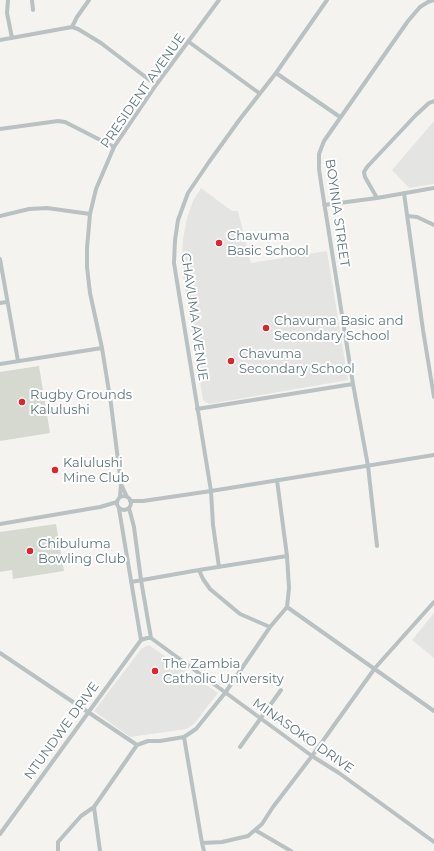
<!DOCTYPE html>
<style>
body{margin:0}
canvas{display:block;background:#f4f3f0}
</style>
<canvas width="434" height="851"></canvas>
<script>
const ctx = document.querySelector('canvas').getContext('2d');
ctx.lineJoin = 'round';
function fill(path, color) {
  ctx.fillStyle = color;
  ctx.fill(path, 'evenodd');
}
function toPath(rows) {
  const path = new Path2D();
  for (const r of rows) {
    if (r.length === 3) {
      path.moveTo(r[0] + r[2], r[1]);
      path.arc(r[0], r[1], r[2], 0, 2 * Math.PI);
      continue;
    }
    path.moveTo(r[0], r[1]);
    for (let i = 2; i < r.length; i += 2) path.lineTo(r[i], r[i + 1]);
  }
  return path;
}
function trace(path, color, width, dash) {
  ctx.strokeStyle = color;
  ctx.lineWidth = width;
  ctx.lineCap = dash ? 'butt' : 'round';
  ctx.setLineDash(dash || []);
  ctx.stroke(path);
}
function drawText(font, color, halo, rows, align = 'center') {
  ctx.font = font + ' Montserrat,sans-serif';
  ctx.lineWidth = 4;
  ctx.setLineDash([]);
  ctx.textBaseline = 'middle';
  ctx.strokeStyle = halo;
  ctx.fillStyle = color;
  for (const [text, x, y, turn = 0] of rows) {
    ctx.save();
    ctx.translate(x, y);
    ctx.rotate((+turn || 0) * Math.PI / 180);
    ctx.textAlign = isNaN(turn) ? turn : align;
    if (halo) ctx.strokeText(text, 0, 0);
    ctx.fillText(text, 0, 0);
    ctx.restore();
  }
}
fill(toPath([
 [434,121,434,184,409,188,392,170],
 [201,188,232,211,238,211,251,263,327,251,348,380,209,404,203,400,183,276,182,257,183,239,187,218,193,201],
 [434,613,434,658,412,640],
 [149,645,218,693,194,724,186,729,130,737,94,711,142,648]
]), '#e4e4e3');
fill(toPath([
 [39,366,50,433,0,441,0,372],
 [56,524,64,571,13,579,12,570,0,572,0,532]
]), '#d5d9cf');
trace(toPath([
 [8,0,7,13,12,38],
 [32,0,33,10],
 [72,27,77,17,89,0],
 [0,40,72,27,78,29,101,43,156,85],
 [189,42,259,93],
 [276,73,340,117],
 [0,129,58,121,65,122,114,147],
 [404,193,423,330,434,397],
 [377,198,365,177,364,172,367,167,416,115,429,103,434,101],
 [324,205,377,198,434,188],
 [0,216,29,209,47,208,90,214],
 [408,216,417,217,434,225],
 [0,259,18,361],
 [0,303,7,302],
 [0,364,102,348],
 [197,409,353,384],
 [277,480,287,556,289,588,287,607,434,711],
 [121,484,127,497],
 [124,503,7],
 [120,497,121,484,111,404,102,348,90,293,87,267,87,248,90,214,96,189,114,147,156,85,219,0],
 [130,501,143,501,211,491,434,455],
 [129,508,134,527,141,580,151,638],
 [119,509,141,640],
 [0,524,100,507,117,502],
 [377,546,368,466,353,384,322,189,319,169,319,154,324,141,408,21,420,7,428,2,434,0],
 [219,567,213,525,211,491,174,263,175,240,178,220,188,193,209,162,240,119,276,73,327,0],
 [199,570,203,579,210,589,240,614,270,627],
 [131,582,199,570,287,556],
 [141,640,147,638,151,638,312,756,339,773,434,842],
 [0,653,137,745,148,741,160,741,184,737,196,729,225,693,270,627,287,607],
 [184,737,202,843,222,842,248,836,262,824,273,807,312,756,375,668,434,602],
 [240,747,281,690],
 [94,807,100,851],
 [255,830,291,851],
 [0,834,141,640],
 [202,843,204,851],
 [58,851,58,842,81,816,94,807,137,745]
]), '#bac1c2', 4);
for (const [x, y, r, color] of [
 [219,243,4,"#e0232d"],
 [266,328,4,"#e0232d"],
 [231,361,4,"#e0232d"],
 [22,402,4,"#e0232d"],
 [55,470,4,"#e0232d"],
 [30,551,4,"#e0232d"],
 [155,671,4,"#e0232d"]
]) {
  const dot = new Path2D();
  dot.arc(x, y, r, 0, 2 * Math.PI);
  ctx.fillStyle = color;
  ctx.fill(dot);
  trace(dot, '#fff', 1.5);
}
drawText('13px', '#5f777a', '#fff', [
 ["PRESIDENT AVENUE",143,91,-55],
 ["BOYINIA STREET",337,213,82],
 ["CHAVUMA AVENUE",194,317,82],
 ["NTUNDWE DRIVE",62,731,-54],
 ["MINASOKO DRIVE",303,736,35]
]);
drawText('13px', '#5f777a', '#fff', [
 ["Chavuma",227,236],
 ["Basic School",227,251],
 ["Chavuma Basic and",274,321],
 ["Secondary School",274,336],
 ["Chavuma",239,354],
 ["Secondary School",239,369],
 ["Rugby Grounds",30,395],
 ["Kalulushi",30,410],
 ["Kalulushi",63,463],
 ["Mine Club",63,478],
 ["Chibuluma",38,544],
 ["Bowling Club",38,559],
 ["The Zambia",163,664],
 ["Catholic University",163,679]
], 'left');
</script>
